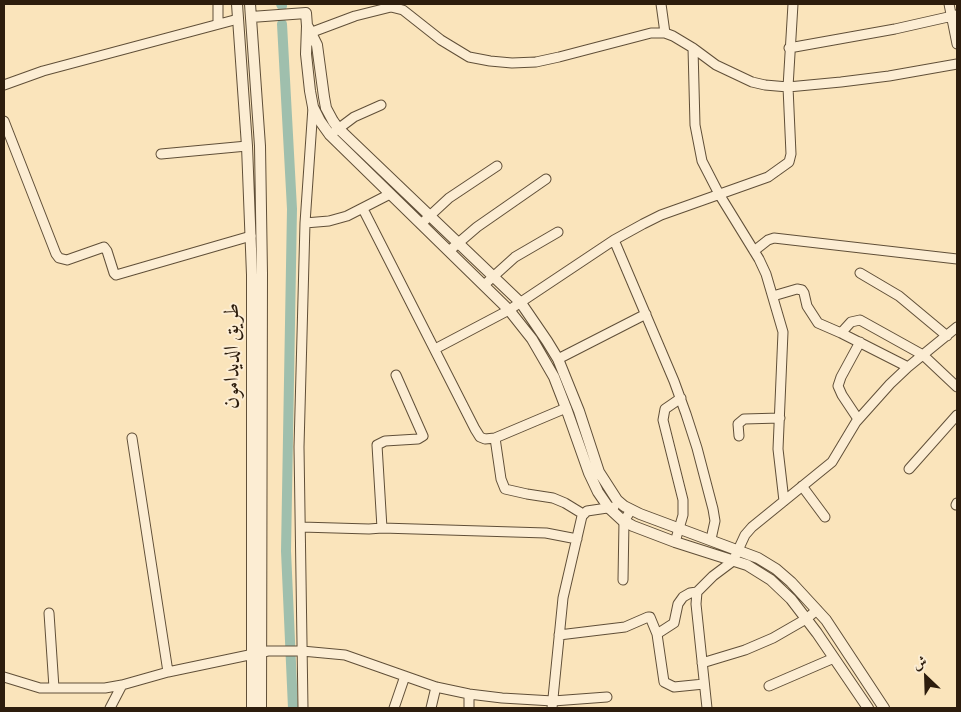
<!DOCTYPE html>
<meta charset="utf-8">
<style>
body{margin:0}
#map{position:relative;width:961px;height:712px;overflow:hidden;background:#fae4bb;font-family:"IM FELL Double Pica",Amiri,serif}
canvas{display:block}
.frame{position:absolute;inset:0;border:5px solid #2d1d0d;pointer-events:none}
.north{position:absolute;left:901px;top:652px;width:50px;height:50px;-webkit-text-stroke:4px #fcedd3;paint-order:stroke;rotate:336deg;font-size:14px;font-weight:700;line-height:20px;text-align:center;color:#2d1d0d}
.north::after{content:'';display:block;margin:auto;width:18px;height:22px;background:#2d1d0d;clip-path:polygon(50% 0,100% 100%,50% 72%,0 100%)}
</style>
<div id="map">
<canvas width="961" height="712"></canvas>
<div class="frame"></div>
<div class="north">ش</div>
</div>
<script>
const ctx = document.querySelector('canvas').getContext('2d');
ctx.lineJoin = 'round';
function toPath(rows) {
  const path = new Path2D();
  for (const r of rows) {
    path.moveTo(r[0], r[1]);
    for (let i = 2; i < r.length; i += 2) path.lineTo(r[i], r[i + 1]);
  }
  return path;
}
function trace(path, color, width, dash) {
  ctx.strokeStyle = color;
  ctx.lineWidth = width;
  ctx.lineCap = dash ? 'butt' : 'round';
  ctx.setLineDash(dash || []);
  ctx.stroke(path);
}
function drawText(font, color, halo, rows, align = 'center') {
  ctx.font = font + ' "IM FELL Double Pica",Amiri,serif';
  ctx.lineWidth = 4;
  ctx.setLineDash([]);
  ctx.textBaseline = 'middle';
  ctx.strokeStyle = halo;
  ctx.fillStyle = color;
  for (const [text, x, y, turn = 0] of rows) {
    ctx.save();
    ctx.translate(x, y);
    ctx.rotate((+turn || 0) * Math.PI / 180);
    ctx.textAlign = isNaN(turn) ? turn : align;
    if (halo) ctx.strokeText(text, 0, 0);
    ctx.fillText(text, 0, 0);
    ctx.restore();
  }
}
trace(toPath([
 [281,4,282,6],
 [282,24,292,209,286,551,293,708]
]), '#9fbfad', 10);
const minor = toPath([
 [218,4,218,24],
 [661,4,665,33],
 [949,4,957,44],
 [307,34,355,16,391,7,403,10,441,40,469,57,490,61,512,63,536,62,559,57,651,33,665,33,673,36,693,48,716,65,752,82,765,85,788,87,841,82,889,76,957,64],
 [693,48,695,125,702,161,719,194,759,259,766,274,783,332,778,449,784,501],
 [789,48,895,29,957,15],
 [4,85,43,71,238,19],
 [4,121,56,254,59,258,67,260,104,247,107,251,114,273,116,275,251,236],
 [330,135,354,117,381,105],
 [161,154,247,146],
 [363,209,475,429,480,437,485,439,495,438,566,408],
 [305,223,329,221,347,216,390,194],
 [421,224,449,198,497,166],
 [614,240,674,381,686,414,697,448,713,509,715,521,711,539],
 [449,251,477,227,546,179],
 [754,251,768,240,774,238,957,259],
 [860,273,899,296,947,336],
 [484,285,515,257,558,232],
 [773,296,797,289,802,290,804,293,807,306,818,323,841,333,908,367],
 [841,333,851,322,860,320,923,355,957,387],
 [435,349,509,310,614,240,643,224,661,215,768,177,789,162,791,154,788,87,793,4],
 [558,359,646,314],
 [858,419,842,395,838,386,841,377,860,342],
 [739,436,738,424,744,419,780,418],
 [132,438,168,672],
 [495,438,501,479,505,489,527,494,553,498,565,503,583,514],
 [909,469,957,415],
 [802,486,825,517],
 [956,505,957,503],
 [301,527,369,529,382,528,377,445,385,441,418,439,423,436,396,375],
 [382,528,546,533,577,539],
 [675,542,683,515,683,500,663,420,665,409,681,398],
 [623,580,624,521,631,510],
 [697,592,690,593,683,597,678,604,674,623,657,634,664,682,674,687,704,684],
 [49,613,54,688],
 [559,635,625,627,648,617,650,617,657,634],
 [702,663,745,650,773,638,806,619,817,610],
 [4,677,40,688,105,688,122,685,168,672,268,651,302,651,345,655,436,687,469,694,502,698,553,701,607,697],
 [769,686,834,658],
 [110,708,122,685],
 [303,708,299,447,305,223,313,107],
 [394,708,405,676],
 [431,708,436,687],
 [469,708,469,694],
 [552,708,563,598,582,516,587,511,614,507],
 [707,708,696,604,697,592,713,576,733,561,745,535,752,527,832,462,856,422,890,384,908,367,957,327]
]);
const tertiary = toPath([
 [237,4,247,146,252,275,252,708],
 [250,4,260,146,262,274,261,708],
 [251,17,306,13,307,26,306,54,310,91,313,107,320,121,330,135,509,310,532,339,554,377,566,408,589,473,598,492,609,508,622,520,633,526,675,542,747,565,771,580,791,599,817,633,868,708],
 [308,27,317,45,324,97,326,108,333,121,338,128,521,303,547,341,558,359,579,411,599,472,617,500,624,506,640,514,758,558,776,569,791,582,826,620,884,708]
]);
trace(minor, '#604f38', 11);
trace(tertiary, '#604f38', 12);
trace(minor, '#fcedd3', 9);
trace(tertiary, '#fcedd3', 10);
drawText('21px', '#2d1d0d', '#fcedd3', [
 ["طريق الديدامون",233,356,-90]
]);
</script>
